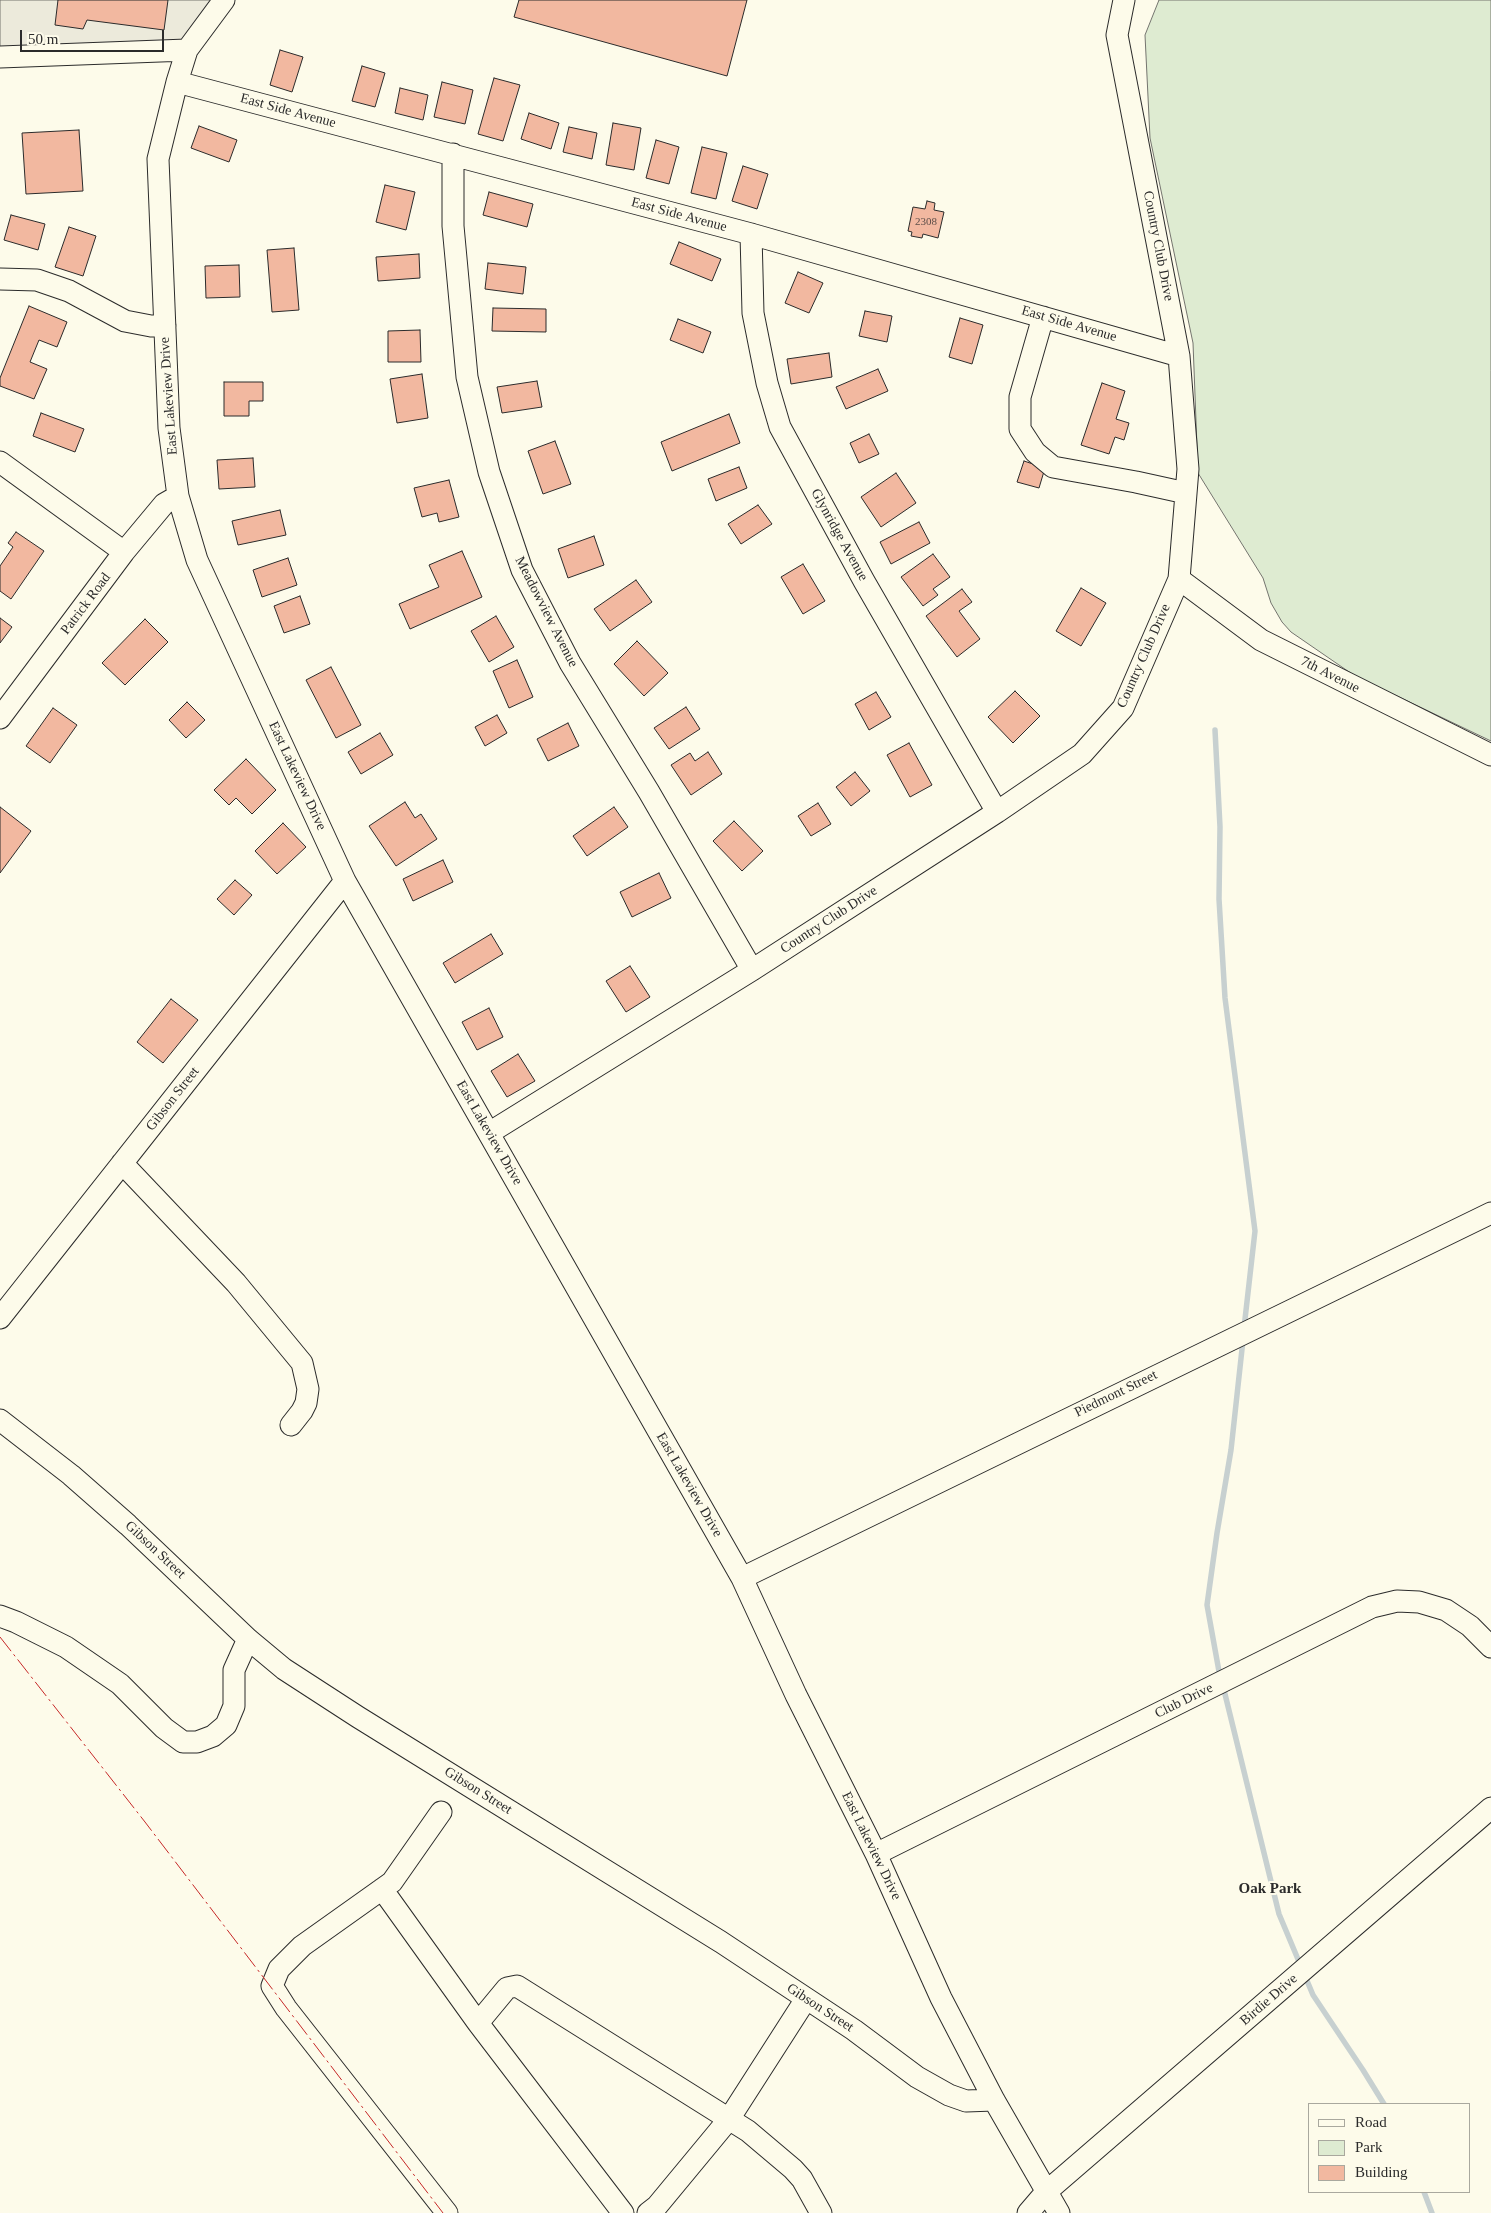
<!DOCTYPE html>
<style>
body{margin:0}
#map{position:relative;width:1491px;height:2213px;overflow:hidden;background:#fdfbea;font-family:"Times New Roman",serif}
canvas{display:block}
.legend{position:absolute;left:1308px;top:2103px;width:162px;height:90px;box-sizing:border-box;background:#fdfbea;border:1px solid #a9a89e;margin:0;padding:6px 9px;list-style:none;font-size:15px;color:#2b2b2b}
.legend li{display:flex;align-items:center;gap:10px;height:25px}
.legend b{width:25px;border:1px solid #a9a89e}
.scale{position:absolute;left:20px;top:30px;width:144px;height:22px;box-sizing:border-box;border:2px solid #2b2b2b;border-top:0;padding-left:6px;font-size:15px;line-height:18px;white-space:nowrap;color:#2b2b2b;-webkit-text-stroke:4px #fdfbea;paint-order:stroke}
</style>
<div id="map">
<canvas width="1491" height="2213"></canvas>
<ul class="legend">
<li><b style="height:6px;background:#fdfbea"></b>Road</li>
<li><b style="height:14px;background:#deebd1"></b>Park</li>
<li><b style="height:14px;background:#f2b8a0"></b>Building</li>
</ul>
<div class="scale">50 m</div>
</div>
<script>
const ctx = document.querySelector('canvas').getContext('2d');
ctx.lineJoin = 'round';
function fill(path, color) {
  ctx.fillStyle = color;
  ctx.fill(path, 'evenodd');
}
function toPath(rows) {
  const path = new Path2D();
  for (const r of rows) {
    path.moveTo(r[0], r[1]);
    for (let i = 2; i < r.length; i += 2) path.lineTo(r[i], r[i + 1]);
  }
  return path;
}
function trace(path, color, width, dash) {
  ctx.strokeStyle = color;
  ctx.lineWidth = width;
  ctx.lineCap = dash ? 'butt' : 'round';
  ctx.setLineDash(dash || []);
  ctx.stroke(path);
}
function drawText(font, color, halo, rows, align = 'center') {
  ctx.font = font + ' "Times New Roman",serif';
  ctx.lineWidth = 4;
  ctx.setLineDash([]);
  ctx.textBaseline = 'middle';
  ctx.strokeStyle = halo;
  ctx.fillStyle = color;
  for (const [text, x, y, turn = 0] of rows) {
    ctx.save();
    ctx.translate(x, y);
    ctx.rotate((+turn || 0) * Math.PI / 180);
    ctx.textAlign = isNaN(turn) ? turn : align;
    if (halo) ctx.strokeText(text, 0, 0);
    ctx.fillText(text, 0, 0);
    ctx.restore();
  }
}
const green = toPath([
 [1159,0,1491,0,1491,741,1355,676,1291,632,1282,622,1271,603,1263,578,1198,473,1193,343,1150,138,1145,35,1159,0]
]);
fill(green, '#deebd1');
trace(green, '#74746e', 1);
const parking = toPath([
 [0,0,215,0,182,45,0,55,0,0]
]);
fill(parking, '#eceadb');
trace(parking, '#74746e', 1);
trace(toPath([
 [1215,730,1220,827,1219,899,1225,998,1255,1231,1244,1328],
 [1220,1677,1207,1605,1217,1533,1231,1450,1243,1340],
 [1223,1686,1279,1914,1313,1995,1363,2070,1384,2104],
 [1424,2192,1432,2213]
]), '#c7d0d0', 5.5);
const building = toPath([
 [58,0,168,0,164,30,87,20,83,29,55,25,58,0],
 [519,0,747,0,727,76,514,17,519,0],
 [280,50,303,57,292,92,270,85,280,50],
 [362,66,385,73,375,107,352,101,362,66],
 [494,78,520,85,503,141,478,134,494,78],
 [442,82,473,90,465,124,434,117,442,82],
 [400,88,428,95,423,120,395,113,400,88],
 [529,113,559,123,551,149,521,139,529,113],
 [613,123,641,128,634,170,606,165,613,123],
 [199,126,237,140,229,162,191,148,199,126],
 [569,127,597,133,592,159,563,152,569,127],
 [79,130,83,191,26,194,22,133,79,130],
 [656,140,679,147,669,184,646,178,656,140],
 [702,147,727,153,716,199,691,193,702,147],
 [743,166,768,174,757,209,732,201,743,166],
 [385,185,415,192,406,230,376,222,385,185],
 [489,192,533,204,527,227,483,215,489,192],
 [927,201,935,203,934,210,944,212,938,238,923,234,922,238,911,236,912,232,908,231,913,207,925,209,927,201],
 [11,215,45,224,38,250,4,240,11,215],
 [69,227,96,236,83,276,55,267,69,227],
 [679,242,721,259,712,281,670,264,679,242],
 [294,248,299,310,272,312,267,250,294,248],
 [419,254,420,278,378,281,376,257,419,254],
 [488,263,526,267,523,294,485,289,488,263],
 [239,265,240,297,206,298,205,266,239,265],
 [798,272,823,283,809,313,785,303,798,272],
 [29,306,67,322,57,347,39,340,30,362,47,369,34,399,0,386,0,378,29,306],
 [493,308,546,309,546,332,492,331,493,308],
 [865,311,892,316,887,342,859,336,865,311],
 [960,318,983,325,972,364,949,357,960,318],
 [678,319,711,332,703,353,670,340,678,319],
 [420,330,421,362,388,362,388,331,420,330],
 [829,353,832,377,791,384,787,359,829,353],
 [878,369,888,391,846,409,836,387,878,369],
 [422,374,428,418,397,423,390,379,422,374],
 [537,381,542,407,502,413,497,387,537,381],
 [224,382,263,382,263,401,249,401,249,416,224,416,224,382],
 [1102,383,1125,391,1116,419,1129,423,1124,440,1115,437,1109,454,1081,445,1102,383],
 [41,413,84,429,75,452,33,436,41,413],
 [729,414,740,443,672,471,661,442,729,414],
 [869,434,879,454,859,463,850,443,869,434],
 [555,441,571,484,543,494,528,451,555,441],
 [253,458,255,487,219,489,217,460,253,458],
 [1024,461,1045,468,1039,488,1017,482,1024,461],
 [739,467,747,488,716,501,708,479,739,467],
 [896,473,916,503,881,527,861,497,896,473],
 [449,480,459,517,439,522,437,513,422,517,414,488,449,480],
 [758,505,772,524,741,544,728,524,758,505],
 [280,510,286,535,238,545,232,521,280,510],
 [919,522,930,543,891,564,880,542,919,522],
 [16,532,44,551,11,599,0,591,0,566,13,547,8,543,16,532],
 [594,536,604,565,568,578,558,549,594,536],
 [462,551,482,597,410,629,399,604,439,587,429,565,462,551],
 [933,554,950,577,933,589,938,595,923,606,901,577,933,554],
 [288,558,297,585,262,597,253,570,288,558],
 [803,564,825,601,803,614,781,577,803,564],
 [636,580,652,602,610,631,594,609,636,580],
 [1081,588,1106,603,1081,646,1056,631,1081,588],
 [962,589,972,602,959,611,980,639,957,657,926,616,962,589],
 [300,596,310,624,284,633,274,606,300,596],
 [496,616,514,647,489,662,471,631,496,616],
 [0,618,12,627,0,643,0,618],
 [145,619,168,642,125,685,102,663,145,619],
 [637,641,668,673,644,696,614,664,637,641],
 [517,660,533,697,509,708,493,671,517,660],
 [331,667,361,725,336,738,306,680,331,667],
 [1015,691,1040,716,1013,743,988,717,1015,691],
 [876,692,891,717,869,730,855,704,876,692],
 [187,702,205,720,186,738,169,720,187,702],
 [686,707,700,729,669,749,654,728,686,707],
 [53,708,77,725,50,763,26,746,53,708],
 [497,715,507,733,485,746,475,727,497,715],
 [568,723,579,746,548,761,537,739,568,723],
 [380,733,393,755,361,774,348,752,380,733],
 [909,743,932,785,910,797,887,755,909,743],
 [708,752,722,774,691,795,671,765,690,753,695,761,708,752],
 [246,759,276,790,252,814,236,798,229,805,214,790,246,759],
 [855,772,870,791,851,806,836,787,855,772],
 [405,802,415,818,421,814,437,839,396,866,369,826,405,802],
 [818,803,831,824,811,836,798,816,818,803],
 [0,807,31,831,0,873,0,807],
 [614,807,628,827,587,856,573,836,614,807],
 [734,821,763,851,742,871,713,841,734,821],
 [283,823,306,847,277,874,255,851,283,823],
 [443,860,453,882,413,901,403,879,443,860],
 [659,873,671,898,632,917,620,892,659,873],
 [235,880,252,895,234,915,217,899,235,880],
 [491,934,503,954,455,983,443,963,491,934],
 [630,966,650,997,626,1012,606,981,630,966],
 [171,999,198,1020,163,1063,137,1042,171,999],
 [489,1008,503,1037,477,1050,462,1022,489,1008],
 [518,1054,535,1081,507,1097,491,1071,518,1054]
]);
fill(building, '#f2b8a0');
trace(building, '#2b2b2b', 1);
const minor = toPath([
 [224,0,187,50,177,82,158,159,169,428,178,496,197,560,345,881,742,1578,796,1695,876,1854,941,1998,994,2100,1059,2213],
 [0,57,187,50],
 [177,82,751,234,1179,356],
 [453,154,453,226,467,377,489,472,522,570,570,663,649,792,752,970],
 [751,234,753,313,767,383,780,427,864,581,997,812],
 [0,279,37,280,69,291,125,321,151,326,165,326],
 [1043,317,1020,397,1020,429,1035,452,1053,467,1136,482,1186,493],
 [0,462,124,552],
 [1179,579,1261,640,1491,755],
 [0,718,124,552,164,504,178,496],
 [489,1133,752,970,997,812,1082,754,1123,708,1179,579,1188,469,1179,356,1117,35,1124,0],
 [122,1163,236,1283,302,1363,308,1389,306,1403,302,1411,291,1425],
 [0,1318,345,881],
 [0,1420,71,1475,128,1525,248,1639,284,1669,358,1717,721,1942,854,2030,917,2077,949,2095,966,2101,994,2100],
 [742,1578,1491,1213],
 [0,1616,16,1622,66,1647,120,1684,164,1728,183,1742,197,1742,213,1736,226,1725,234,1706,234,1670,248,1639],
 [441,1812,392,1882,302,1946,279,1969,272,1986,286,2008,447,2213],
 [876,1854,1372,1607,1397,1601,1419,1602,1446,1610,1470,1626,1491,1647],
 [382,1889,478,2023,623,2213],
 [478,2023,507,1988,517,1986,748,2131,793,2169,802,2179,821,2213],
 [648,2213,657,2206,729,2119,806,1999],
 [1028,2213,1046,2192,1491,1808]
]);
trace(minor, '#2b2b2b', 23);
trace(minor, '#fdfbea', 21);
trace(toPath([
 [0,1637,145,1822,443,2213]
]), '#c62828', 1, [18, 4, 2.5, 4]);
drawText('11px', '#5d4e48', null, [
 ["2308",926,222]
]);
drawText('14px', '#2b2b2b', '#fdfbea', [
 ["East Side Avenue",288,111,15],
 ["East Side Avenue",679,215,15],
 ["Country Club Drive",1158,246,79],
 ["East Side Avenue",1069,324,16],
 ["East Lakeview Drive",169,396,-94],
 ["Glynridge Avenue",839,535,61],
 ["Patrick Road",86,604,-53],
 ["Meadowview Avenue",546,612,63],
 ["Country Club Drive",1144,656,-66],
 ["7th Avenue",1330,675,27],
 ["East Lakeview Drive",297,776,65],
 ["Country Club Drive",829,920,-33],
 ["Gibson Street",173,1099,-52],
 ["East Lakeview Drive",489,1133,60],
 ["Piedmont Street",1116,1394,-26],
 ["East Lakeview Drive",689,1485,60],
 ["Gibson Street",155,1550,43],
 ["Club Drive",1184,1701,-26],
 ["Gibson Street",478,1791,32],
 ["East Lakeview Drive",871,1846,64],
 ["Birdie Drive",1269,2000,-41],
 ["Gibson Street",820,2008,33]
]);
drawText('bold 15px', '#2b2b2b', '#fdfbea', [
 ["Oak Park",1270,1889]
]);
</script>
